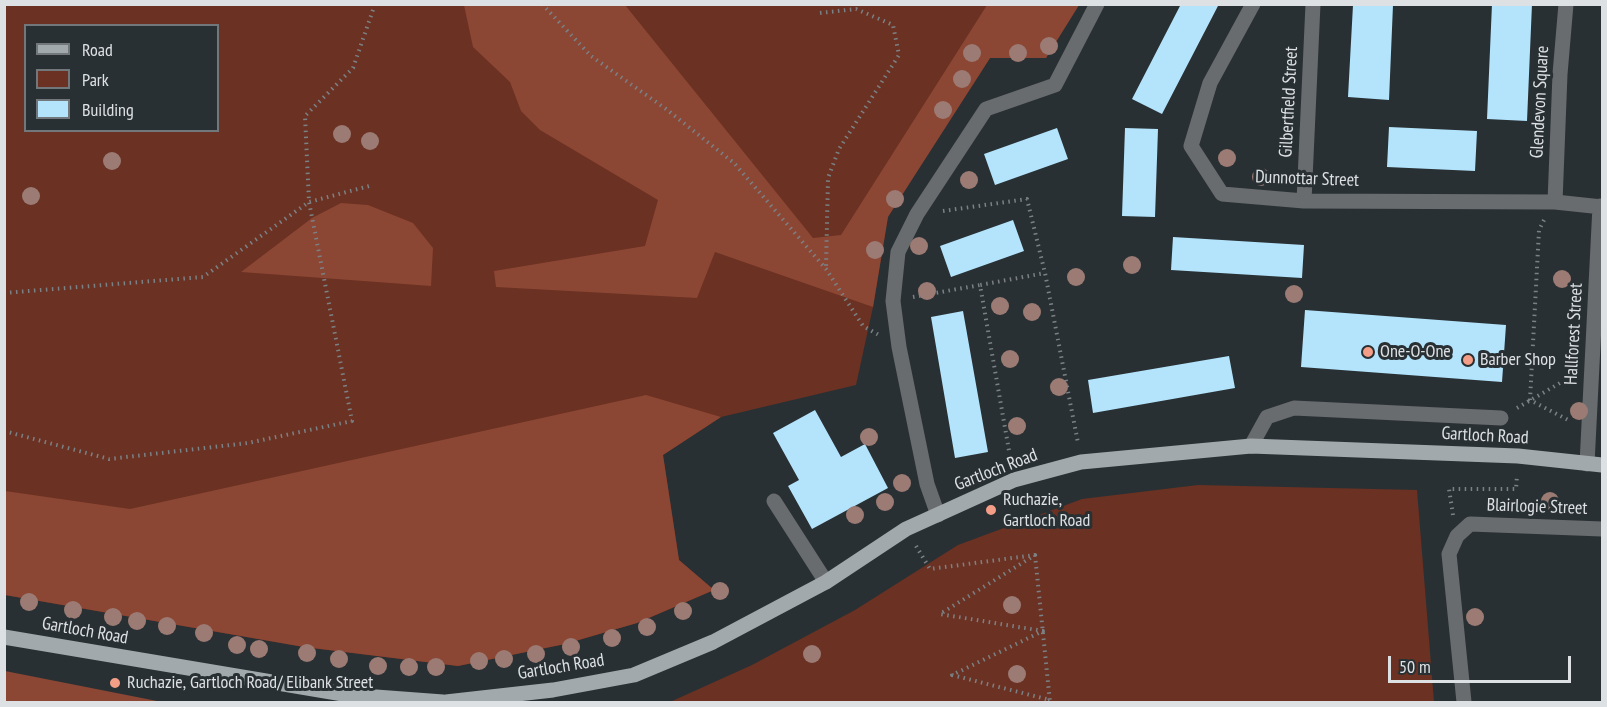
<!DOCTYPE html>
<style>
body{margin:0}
#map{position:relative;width:1607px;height:707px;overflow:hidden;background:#293034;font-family:"PT Sans Narrow",sans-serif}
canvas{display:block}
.frame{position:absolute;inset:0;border:6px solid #dde1e4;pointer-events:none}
.legend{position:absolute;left:24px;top:24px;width:195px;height:108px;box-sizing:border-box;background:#293034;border:2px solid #71777a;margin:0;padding:8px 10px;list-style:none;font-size:18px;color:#dde1e4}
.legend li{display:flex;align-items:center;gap:12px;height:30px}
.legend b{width:30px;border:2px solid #71777a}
.scale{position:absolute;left:1388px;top:656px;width:183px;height:27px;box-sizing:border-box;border:3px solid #dde1e4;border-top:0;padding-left:8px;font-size:18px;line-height:21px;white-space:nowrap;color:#dde1e4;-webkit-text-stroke:4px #293034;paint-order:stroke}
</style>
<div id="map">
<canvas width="1607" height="707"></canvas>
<div class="frame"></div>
<ul class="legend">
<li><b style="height:8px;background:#a2a9ad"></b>Road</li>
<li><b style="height:16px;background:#6b3122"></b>Park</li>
<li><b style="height:16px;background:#b3e4fc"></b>Building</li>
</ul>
<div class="scale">50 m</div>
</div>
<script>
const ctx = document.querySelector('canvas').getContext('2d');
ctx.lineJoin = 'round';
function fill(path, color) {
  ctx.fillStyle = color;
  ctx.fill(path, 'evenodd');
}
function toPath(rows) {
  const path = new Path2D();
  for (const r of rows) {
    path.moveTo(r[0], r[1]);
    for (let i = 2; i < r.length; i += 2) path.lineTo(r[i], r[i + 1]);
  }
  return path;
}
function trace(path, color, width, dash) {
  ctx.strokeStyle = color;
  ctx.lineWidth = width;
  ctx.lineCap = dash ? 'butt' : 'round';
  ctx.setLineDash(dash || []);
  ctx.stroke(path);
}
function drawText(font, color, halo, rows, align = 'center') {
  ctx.font = font + ' "PT Sans Narrow",sans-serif';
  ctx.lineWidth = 6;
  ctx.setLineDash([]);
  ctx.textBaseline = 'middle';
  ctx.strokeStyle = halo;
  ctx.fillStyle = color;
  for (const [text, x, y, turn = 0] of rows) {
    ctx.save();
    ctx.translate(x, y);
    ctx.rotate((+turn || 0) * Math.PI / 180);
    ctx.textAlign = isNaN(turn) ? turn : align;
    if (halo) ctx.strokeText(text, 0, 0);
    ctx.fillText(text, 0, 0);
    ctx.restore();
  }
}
fill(toPath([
 [4,5,1079,5,1046,58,990,58,888,216,873,307,856,385,721,417,663,455,679,560,714,590,637,623,565,644,458,666,304,647,5,595],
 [26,26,218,26,218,130,26,130],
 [1198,485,1417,490,1434,702,670,702,752,665,855,610,958,545,1082,499]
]), '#6b3122');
fill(toPath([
 [464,5,625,5,813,238,841,235,987,5,1079,5,1046,58,990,58,888,217,873,307,715,252,697,298,496,287,494,271,645,246,658,200,540,130,521,111,510,82,473,47],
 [341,203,368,205,413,223,433,248,431,286,241,272,312,218],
 [646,395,721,417,663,455,679,560,714,590,637,623,565,644,458,666,304,647,5,595,5,491,130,509],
 [4,671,5,671,162,702,5,702]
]), '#8c4634');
fill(toPath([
 [1181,4,1219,4,1162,114,1132,99],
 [1492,4,1532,4,1527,121,1487,119],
 [1353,5,1393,5,1389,100,1348,97],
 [1389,127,1477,131,1475,171,1387,167],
 [1057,128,1068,159,995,185,984,154],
 [1125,128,1158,129,1155,217,1122,216],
 [1013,220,1024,251,951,277,940,246],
 [1173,237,1304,245,1302,278,1171,270],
 [1305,310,1506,325,1502,382,1301,367],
 [963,311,988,452,955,458,931,317],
 [1229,356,1235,388,1093,413,1088,380],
 [815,410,841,457,865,444,888,488,812,529,788,486,799,480,773,433]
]), '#b3e4fc');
trace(toPath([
 [542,4,591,56,666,109,734,163,826,269,863,326,879,335],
 [820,13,856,9,893,25,899,55,839,149,828,178,826,268],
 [943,211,1027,199,1045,273,1078,443],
 [1544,220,1539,230,1530,400,1570,421],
 [4,293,203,277,309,202,373,185],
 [913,297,980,285],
 [1517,408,1572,376],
 [4,431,109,459,248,443,352,421,309,202,305,116,353,68,375,4],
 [1011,462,980,285,1045,273],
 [1453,515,1449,489,1516,489,1517,475],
 [916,546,930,569,1035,555,940,614,1043,631,952,675,1050,700,1044,702],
 [1035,555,1050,702]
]), '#7b8184', 4, [1.5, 4.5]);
trace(toPath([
 [1253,4,1210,83,1191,146,1222,194,1304,201,1555,202,1602,207],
 [1304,201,1313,4],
 [1555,202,1560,74,1566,4],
 [1251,446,1267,417,1294,408,1501,418],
 [1587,464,1600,206],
 [774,501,826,582],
 [938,515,927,484,899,347,893,301,898,252,917,214,986,109,1055,85,1097,4],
 [1464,702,1449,554,1457,536,1470,524,1602,529]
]), '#696c6e', 15);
trace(toPath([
 [4,637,349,695,443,702],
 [446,702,553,690,634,675,713,642,826,582,906,529,1014,480,1081,462,1251,446,1518,456,1602,465]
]), '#a2a9ad', 15);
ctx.fillStyle = '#9b7b74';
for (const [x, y] of [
 [1049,46],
 [972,53],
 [1018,53],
 [962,79],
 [943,110],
 [342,134],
 [370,141],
 [1227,158],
 [112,161],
 [1261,177],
 [969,180],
 [31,196],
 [895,199],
 [919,246],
 [875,250],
 [1132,265],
 [1076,277],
 [1562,279],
 [927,291],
 [1294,294],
 [1000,306],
 [1032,312],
 [1010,359],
 [1059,387],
 [1579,411],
 [1017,426],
 [869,437],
 [902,483],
 [1550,501],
 [885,502],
 [855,515],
 [720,591],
 [29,602],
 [1012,605],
 [73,610],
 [683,611],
 [113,617],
 [1475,617],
 [137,621],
 [167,626],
 [647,627],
 [204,633],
 [612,638],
 [237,645],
 [571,647],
 [259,649],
 [307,653],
 [536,654],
 [812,654],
 [339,659],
 [504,659],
 [479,661],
 [378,666],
 [409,667],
 [436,667],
 [1017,674]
]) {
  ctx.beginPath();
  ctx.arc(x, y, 9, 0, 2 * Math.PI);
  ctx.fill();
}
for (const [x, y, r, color] of [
 [1368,352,6,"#f49e87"],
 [1468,360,6,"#f49e87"],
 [991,510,6,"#f49e87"],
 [115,683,6,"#f49e87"]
]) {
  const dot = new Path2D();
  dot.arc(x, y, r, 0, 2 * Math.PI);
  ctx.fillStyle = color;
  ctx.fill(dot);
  trace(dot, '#293034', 2);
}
drawText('18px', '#dde1e4', '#293034', [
 ["Gilbertfield Street",1289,102,-87],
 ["Glendevon Square",1540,102,-87],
 ["Dunnottar Street",1307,179,2],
 ["Hallforest Street",1574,334,-87],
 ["Gartloch Road",1485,436,3],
 ["Gartloch Road",996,470,-21],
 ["Blairlogie Street",1537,507,2],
 ["Gartloch Road",85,631,10],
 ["Gartloch Road",561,667,-9]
]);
drawText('18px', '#dde1e4', '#293034', [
 ["One-O-One",1380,352],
 ["Barber Shop",1480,360],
 ["Ruchazie,",1003,500],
 ["Gartloch Road",1003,521],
 ["Ruchazie, Gartloch Road/ Elibank Street",127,683]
], 'left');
</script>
